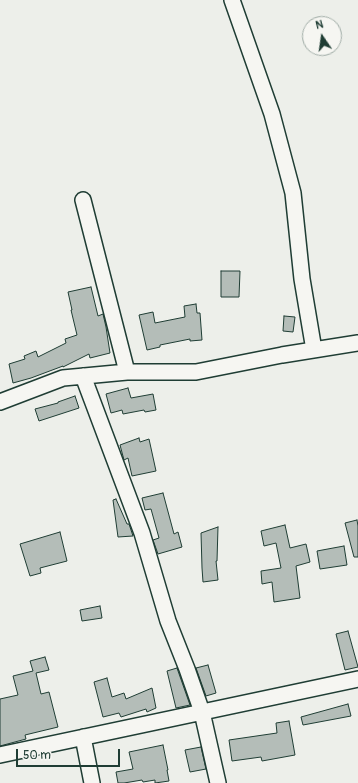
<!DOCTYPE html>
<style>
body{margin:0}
#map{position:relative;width:358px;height:783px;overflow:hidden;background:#edefea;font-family:Pangolin,sans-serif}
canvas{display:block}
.north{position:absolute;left:302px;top:16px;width:40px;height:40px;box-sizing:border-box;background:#f6f6f2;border:1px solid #a0aca6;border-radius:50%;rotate:347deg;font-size:11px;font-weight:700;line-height:16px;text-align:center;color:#1f3d34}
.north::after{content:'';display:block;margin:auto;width:14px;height:18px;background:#1f3d34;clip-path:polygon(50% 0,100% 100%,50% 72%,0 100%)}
.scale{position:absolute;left:16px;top:749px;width:104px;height:18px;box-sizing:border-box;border:2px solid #1f3d34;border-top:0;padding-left:5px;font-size:12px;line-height:14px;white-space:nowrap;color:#1f3d34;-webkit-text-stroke:3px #f6f6f2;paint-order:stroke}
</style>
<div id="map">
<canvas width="358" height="783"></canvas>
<div class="north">N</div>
<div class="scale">50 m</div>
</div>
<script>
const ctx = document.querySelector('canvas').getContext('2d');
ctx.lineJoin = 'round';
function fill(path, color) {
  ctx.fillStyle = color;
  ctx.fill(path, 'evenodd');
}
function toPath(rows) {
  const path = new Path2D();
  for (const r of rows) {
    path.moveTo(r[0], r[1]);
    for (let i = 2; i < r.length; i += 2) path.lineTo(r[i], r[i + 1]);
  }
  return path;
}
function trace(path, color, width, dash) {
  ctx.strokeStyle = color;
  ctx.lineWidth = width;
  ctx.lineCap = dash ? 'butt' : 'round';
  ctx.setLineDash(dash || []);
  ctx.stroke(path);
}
const building = toPath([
 [221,271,240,271,239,297,221,297,221,271],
 [91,287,98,316,103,314,106,327,110,353,90,358,89,354,63,367,63,366,31,378,13,383,9,364,25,359,24,356,36,351,38,357,66,343,65,339,77,335,71,310,72,310,68,292,91,287],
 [196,304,197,313,200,313,202,340,190,341,190,339,160,345,160,347,147,350,139,315,153,312,155,323,185,317,184,306,196,304],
 [284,316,295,317,293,332,283,331,284,316],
 [128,388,131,398,153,394,156,410,145,412,144,410,123,414,122,410,111,413,106,394,128,388],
 [75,396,79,408,39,421,35,409,58,403,58,402,75,396],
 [139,438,140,442,149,439,156,471,132,476,128,458,124,460,120,445,139,438],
 [163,493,174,534,178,532,182,547,158,554,153,540,159,538,151,509,145,510,142,498,163,493],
 [116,499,127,524,129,524,133,536,118,537,113,500,116,499],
 [357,520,358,526,358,557,354,557,345,523,357,520],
 [285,525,290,548,306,544,310,562,296,566,300,598,274,602,272,582,262,584,261,571,281,568,276,543,264,546,261,531,285,525],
 [218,527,217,561,216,561,218,580,203,582,202,568,201,533,218,527],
 [60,532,67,561,40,568,41,573,30,576,20,544,60,532],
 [344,546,347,565,320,569,317,551,344,546],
 [100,606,102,618,82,621,80,610,100,606],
 [348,631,358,667,345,670,336,634,348,631],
 [45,657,49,670,36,673,41,694,49,692,58,727,25,735,26,739,0,746,0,699,18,695,13,676,33,671,30,661,45,657],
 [208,665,216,693,206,696,196,668,208,665],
 [177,668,190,705,176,708,167,671,177,668],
 [107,678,112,697,124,693,126,699,152,688,156,708,147,712,146,709,121,717,119,713,103,717,94,682,107,678],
 [348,704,351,716,303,725,301,717,348,704],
 [289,721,295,755,262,761,261,757,232,761,229,740,277,733,276,723,289,721],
 [163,745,168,770,167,770,169,781,155,783,155,780,143,782,142,780,124,783,118,783,116,772,133,769,129,752,163,745],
 [201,747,206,769,190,772,185,750,201,747]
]);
fill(building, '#b4bdb8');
trace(building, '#1f3d34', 1);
const street = toPath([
 [232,0,272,114,293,193,302,279,314,350],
 [83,200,127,372],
 [83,376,142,533,168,621,187,669,202,712,218,783],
 [0,402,63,378,127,372,196,372,282,355,358,343],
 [83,737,92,783],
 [0,755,358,679]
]);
trace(street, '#1f3d34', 18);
trace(street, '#f6f6f2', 15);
</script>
